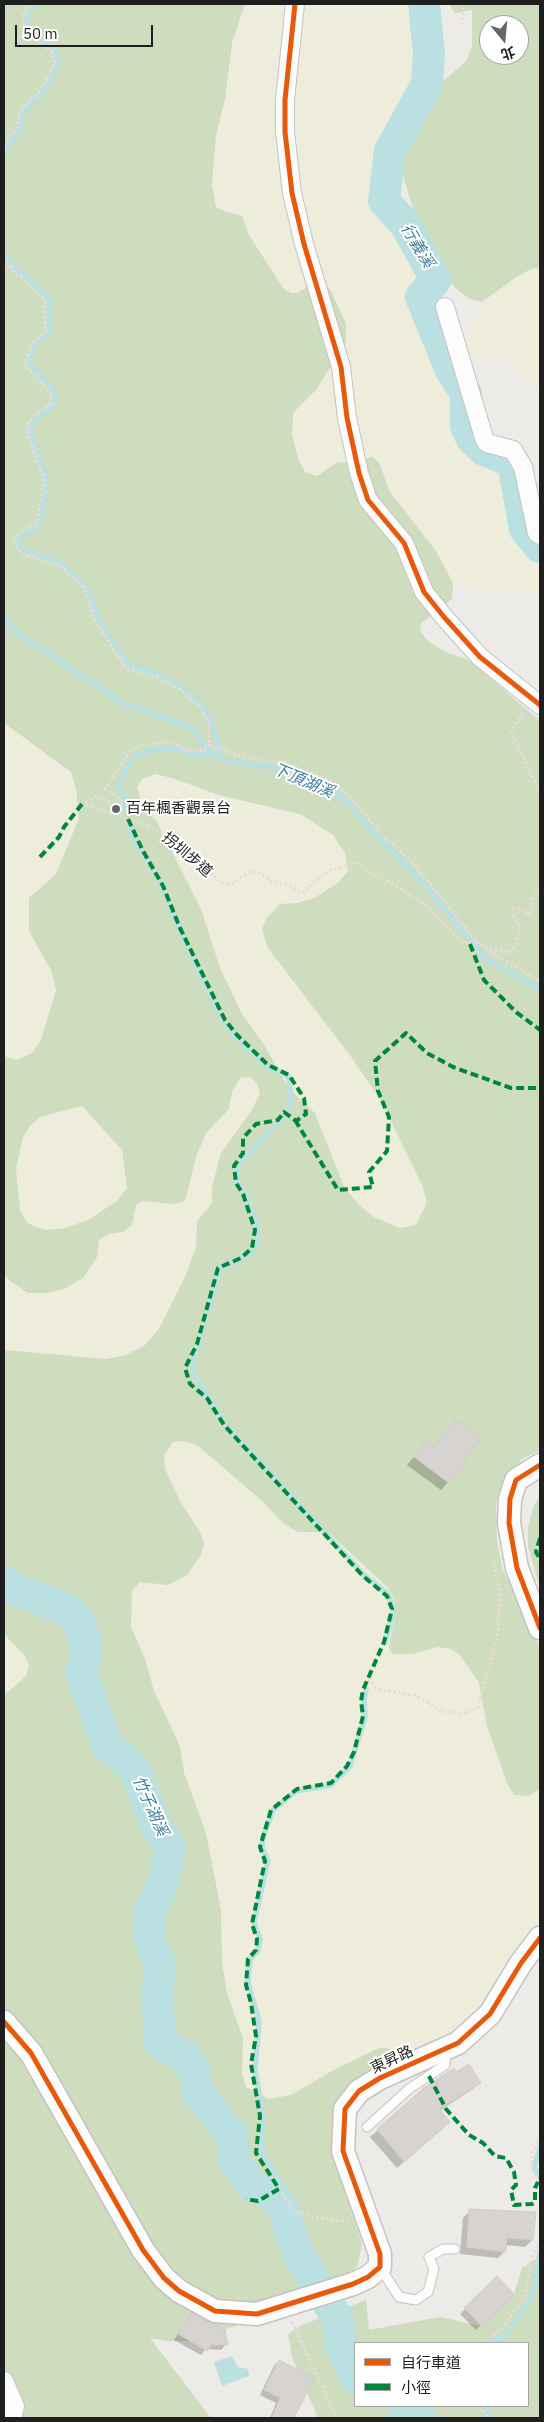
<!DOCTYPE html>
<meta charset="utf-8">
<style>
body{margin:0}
#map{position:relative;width:544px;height:2422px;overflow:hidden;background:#edebe8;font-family:"IBM Plex Sans","Noto Sans TC",sans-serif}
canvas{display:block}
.frame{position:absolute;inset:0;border:5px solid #1f1f1f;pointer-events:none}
.legend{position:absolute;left:354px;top:2342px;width:175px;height:65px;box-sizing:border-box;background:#fff;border:1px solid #a5a5a5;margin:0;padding:6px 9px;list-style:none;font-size:15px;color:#1f1f1f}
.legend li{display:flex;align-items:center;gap:10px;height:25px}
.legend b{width:25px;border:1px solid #a5a5a5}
.north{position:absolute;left:479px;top:15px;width:50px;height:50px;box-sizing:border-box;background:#fff;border:1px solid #a5a5a5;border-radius:50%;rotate:163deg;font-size:14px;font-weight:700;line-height:20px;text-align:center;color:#1f1f1f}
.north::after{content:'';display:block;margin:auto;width:18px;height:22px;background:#676665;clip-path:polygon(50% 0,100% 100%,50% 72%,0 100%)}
.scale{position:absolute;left:15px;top:25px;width:138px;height:22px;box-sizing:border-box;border:2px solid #1f1f1f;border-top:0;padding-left:6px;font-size:15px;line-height:18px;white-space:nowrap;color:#1f1f1f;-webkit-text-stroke:4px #fff;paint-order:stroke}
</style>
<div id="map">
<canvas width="544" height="2422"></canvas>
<div class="frame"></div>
<ul class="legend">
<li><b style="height:6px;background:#e8590c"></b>自行車道</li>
<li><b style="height:6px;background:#00873e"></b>小徑</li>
</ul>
<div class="north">北</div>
<div class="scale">50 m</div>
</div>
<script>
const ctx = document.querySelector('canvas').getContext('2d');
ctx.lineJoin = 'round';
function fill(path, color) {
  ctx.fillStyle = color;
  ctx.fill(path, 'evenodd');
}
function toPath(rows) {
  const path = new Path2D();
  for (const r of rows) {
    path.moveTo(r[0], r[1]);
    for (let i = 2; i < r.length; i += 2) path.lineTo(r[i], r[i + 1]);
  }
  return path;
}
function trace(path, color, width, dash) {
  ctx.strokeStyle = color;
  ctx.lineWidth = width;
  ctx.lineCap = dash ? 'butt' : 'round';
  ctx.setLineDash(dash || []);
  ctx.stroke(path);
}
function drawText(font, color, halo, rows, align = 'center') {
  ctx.font = font + ' "IBM Plex Sans","Noto Sans TC",sans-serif';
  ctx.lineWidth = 4;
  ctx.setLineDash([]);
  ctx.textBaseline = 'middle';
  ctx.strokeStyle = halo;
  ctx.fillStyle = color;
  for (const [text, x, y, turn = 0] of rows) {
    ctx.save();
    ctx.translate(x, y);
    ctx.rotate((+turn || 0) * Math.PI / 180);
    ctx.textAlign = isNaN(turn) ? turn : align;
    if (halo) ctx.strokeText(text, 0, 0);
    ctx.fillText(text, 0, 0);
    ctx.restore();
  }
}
fill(toPath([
 [245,4,418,4,422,48,419,70,391,125,378,199,382,207,398,223,427,279,416,295,420,313,436,356,457,397,459,427,463,437,471,449,509,471,516,520,522,536,540,556,540,593,487,593,453,583,436,551,390,492,379,463,365,457,345,463,338,462,317,476,305,472,298,459,292,435,293,413,315,391,341,351,306,287,298,293,291,293,283,288,249,235,246,224,237,213,217,208,212,194,216,135,225,99,232,43],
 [540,267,540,390,506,362,491,357,478,358,467,354,465,347,468,329,482,302,515,278,531,269],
 [4,723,71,772,76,789,79,818,56,874,29,898,29,931,52,972,56,990,41,1040,32,1053,16,1060,4,1056],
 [155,774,172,778,222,796,300,814,333,835,345,853,348,871,338,883,314,898,297,903,280,904,268,948,349,1054,379,1097,422,1185,427,1202,416,1225,400,1228,374,1217,360,1206,344,1187,315,1113,289,1089,265,1046,242,1014,220,968,201,909,157,822,142,804,137,787,142,779],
 [250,1077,257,1083,260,1094,250,1113,221,1153,212,1187,212,1203,197,1221,196,1248,185,1277,159,1329,145,1345,126,1355,106,1359,4,1350,4,1274,10,1281,28,1293,47,1293,97,1257,99,1240,109,1234,123,1232,136,1205,191,1182,196,1157,206,1133,229,1109,232,1092,240,1078],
 [82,1106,122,1151,127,1188,117,1201,88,1220,65,1228,47,1230,35,1227,27,1222,20,1211,16,1169,23,1137,30,1126,40,1117],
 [183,1441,197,1445,262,1501,283,1523,298,1532,328,1532,389,1589,394,1599,396,1612,393,1627,437,1647,451,1649,461,1655,479,1683,507,1783,528,1796,540,1789,540,1920,474,2010,444,2036,398,2060,330,2072,291,2095,269,2099,246,2087,242,2074,243,2038,227,1993,206,1833,184,1773,180,1746,154,1691,145,1659,131,1627,132,1591,140,1582,168,1585,186,1576,201,1554,204,1543,199,1530,181,1503,165,1469,164,1455,166,1449,173,1442],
 [4,1634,25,1656,29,1666,26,1676,8,1692,4,1694]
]), '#eeecdb');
fill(toPath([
 [4,4,245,4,232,43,225,99,216,135,212,184,215,202,217,208,224,211,242,216,249,235,283,288,291,293,297,293,313,284,321,284,330,289,346,324,346,341,341,351,315,391,293,413,292,435,298,459,305,472,317,476,338,462,345,463,372,457,379,463,390,492,436,551,453,583,452,599,420,624,421,632,427,640,445,652,469,660,540,721,540,1450,522,1459,502,1486,496,1505,497,1543,503,1570,540,1648,540,1789,528,1796,514,1795,507,1783,487,1726,479,1683,460,1655,451,1649,437,1647,412,1654,393,1654,390,1650,389,1646,396,1612,394,1599,389,1589,328,1532,298,1532,283,1523,262,1501,197,1445,183,1441,173,1442,164,1455,165,1469,181,1503,199,1530,204,1543,201,1555,186,1576,168,1585,140,1582,132,1591,131,1627,145,1659,154,1691,180,1746,184,1773,206,1833,221,1910,222,1962,227,1993,243,2038,242,2074,246,2087,269,2099,291,2095,330,2072,379,2048,387,2048,396,2053,398,2060,359,2077,338,2102,331,2129,334,2160,362,2244,358,2264,353,2271,330,2284,261,2309,236,2326,189,2341,168,2341,150,2338,211,2418,4,2418,4,1694,8,1692,26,1676,29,1666,25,1656,4,1634,4,1350,106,1359,126,1355,145,1345,159,1329,185,1277,196,1248,197,1221,212,1203,212,1187,221,1153,250,1113,260,1094,257,1083,250,1077,240,1078,232,1092,229,1109,206,1133,196,1157,185,1201,173,1204,143,1201,136,1205,132,1225,123,1232,109,1234,99,1240,97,1257,83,1278,64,1289,47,1293,28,1293,10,1281,4,1274,4,1056,16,1060,32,1053,41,1040,56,990,52,972,29,931,29,898,56,874,79,818,76,789,71,772,4,723],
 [155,774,172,778,222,796,300,814,333,835,345,853,348,871,338,883,314,898,297,903,280,904,266,919,262,930,268,948,349,1054,379,1097,422,1185,427,1202,416,1225,400,1228,374,1217,360,1206,344,1187,315,1113,289,1089,265,1046,242,1014,220,968,201,909,157,822,142,803,137,787,142,779],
 [82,1106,122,1150,127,1188,117,1201,88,1220,65,1228,47,1230,35,1227,27,1222,20,1211,16,1169,23,1137,30,1126,40,1117],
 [450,4,540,4,540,267,531,269,515,278,482,302,470,299,454,287,433,247,417,223,400,165,405,138,438,86,467,60,472,45,472,10,454,13],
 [489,25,519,25,519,55,489,55],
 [540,1496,540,1588,528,1546,528,1527,533,1508],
 [540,2256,540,2418,318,2418,292,2357,288,2334,302,2325,366,2300,369,2330,440,2317,481,2326,514,2294,522,2268],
 [355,2343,528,2343,528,2406,355,2406]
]), '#cdddbd');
fill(toPath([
 [232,2356,238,2367,248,2369,249,2376,222,2386,214,2362]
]), '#bae0e2');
fill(toPath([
 [455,1421,448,1482,441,1490,407,1465,426,1442,434,1448],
 [456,2074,480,2082,473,2089,439,2111,449,2122,397,2168,370,2137,426,2088],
 [470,2211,532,2240,525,2247,506,2245,505,2251,498,2258,460,2254,463,2218],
 [497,2278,513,2294,476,2330,460,2314],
 [191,2315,226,2344,221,2350,206,2349,201,2355,174,2340],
 [279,2361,313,2378,292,2418,270,2418,276,2403,260,2395,274,2366]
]), '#0003');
trace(toPath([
 [4,148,20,130,22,115,30,103,38,98,58,66,58,57,55,50,29,32,26,14,35,4],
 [4,252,16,271,24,274,49,299,48,335,36,342,27,361,54,390,54,405,32,423,30,432,46,480,41,523,24,535,17,542,23,551,58,562,85,585,103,628,129,666,149,671,172,682,199,703,212,724,219,749,207,755,190,755,180,748,154,749,137,755,125,770,118,788,127,801,121,810],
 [4,617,12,629,123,703,195,729,204,746,227,761,274,767,331,790,348,803,366,825,421,881,476,946,483,957,540,989],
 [128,829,158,877,179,928,223,1021,235,1036,266,1066,288,1076,291,1093,288,1112],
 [280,1120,237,1167,237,1182,244,1192,258,1229,255,1251,220,1268,192,1365,195,1375,225,1425,364,1575,388,1594,394,1610,385,1643],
 [540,1548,540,1555],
 [540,2148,534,2168,540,2177],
 [283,2207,285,2198,283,2187,261,2151,263,2113,255,2071,259,2021,248,1983,250,1959,258,1951,260,1939,254,1923,268,1860,262,1848,263,1837,273,1810,296,1791,331,1785,350,1766,365,1717,364,1698,366,1690],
 [488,2343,502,2337,510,2329,533,2294,540,2253],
 [484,2406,492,2418]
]), '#bae0e2', 5.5);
trace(toPath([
 [424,4,429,54,427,84,390,151,384,201,405,224,436,279,421,297,450,368,466,394,466,426,472,439,484,450,513,462,525,529,540,547],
 [4,1581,9,1587,70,1611,79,1622,85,1641,86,1654,81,1673,107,1745,134,1768,155,1824,170,1848,163,1884,150,1911,149,1937,161,1967,157,1986,160,2043,183,2055,193,2068,199,2095,232,2135,234,2160,249,2183,267,2193,283,2207,292,2239,304,2264,338,2319,340,2342,355,2378],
 [402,2406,420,2418]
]), '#bae0e2', 32);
const building = toPath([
 [455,1419,481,1438,449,1483,414,1457,426,1440,435,1447,455,1419],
 [469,2064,481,2083,439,2109,450,2122,404,2162,377,2129,425,2087,454,2068,456,2072,469,2064],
 [469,2209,536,2212,533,2240,507,2238,506,2252,467,2247,469,2209],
 [497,2276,514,2294,482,2326,464,2308,497,2276],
 [191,2313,225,2330,228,2345,211,2345,207,2351,178,2334,191,2313],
 [279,2360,314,2378,294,2418,272,2418,280,2398,264,2390,279,2360]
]);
fill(building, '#d6d3d0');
trace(building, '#d0ccc9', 1);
const service = toPath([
 [367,2127,409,2089,445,2065,446,2049],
 [380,2267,399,2297,416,2300,428,2292,434,2269,429,2257,443,2249,455,2249]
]);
const minor = toPath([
 [295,4,285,100,285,132,292,193,304,244,341,367,347,418,359,473,368,500,404,543,424,592,444,617,480,657,540,705],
 [445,307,484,438,487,443,513,450,523,467,537,533,540,535],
 [4,2381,15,2406,12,2418]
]);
const tertiary = toPath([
 [540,1465,516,1480,510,1499,509,1523,517,1568,540,1628],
 [4,2022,31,2053,143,2250,164,2278,179,2291,215,2311,257,2314,353,2284,368,2277,380,2267,380,2254,343,2151,345,2109,359,2091,380,2078,458,2043,490,2014,521,1963,540,1938]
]);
trace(service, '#c4c3c2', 11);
trace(minor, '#c4c3c2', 20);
trace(tertiary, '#c4c3c2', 25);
trace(toPath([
 [462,25,463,4],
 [4,145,17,128,19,113,30,99,37,96,55,63,51,51,29,36,25,30,23,16,31,4],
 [4,258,15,274,21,277,45,301,45,333,34,341,24,365,50,391,51,403,28,422,27,432,44,480,37,522,19,533,14,544,22,554,59,566,85,588,93,618,126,668,158,678,179,689,199,706,210,725,208,733,210,745],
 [523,714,511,731,540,793],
 [210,745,204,750,191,752,172,743,148,744,132,749,105,789,122,801,119,808,97,796,82,804,154,828,177,843,196,858,203,868,222,883,231,884,250,872,258,872,273,882,289,885,302,893,328,871,357,862,369,873,384,878,427,906,459,940,470,944,477,942],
 [210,745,242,757,283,763,331,781,355,801,381,834,412,862,477,942,500,958,540,981],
 [485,947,507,952,512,951,517,943,520,927,514,919,512,908,520,909,530,915,533,898,540,888],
 [368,1679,377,1689,414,1695,445,1712,466,1713,478,1708,498,1633,500,1590,495,1576,494,1561],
 [540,2138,532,2153,531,2166,540,2184],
 [279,2189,293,2211,314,2217,348,2222],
 [292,2322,337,2418],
 [481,2343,501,2330,525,2297,532,2257,540,2241],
 [480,2406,488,2418]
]), '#ecd9da', 3, [2.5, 2.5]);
trace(service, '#fcfcfc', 9);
trace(minor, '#fcfcfc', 18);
trace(tertiary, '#fcfcfc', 22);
trace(toPath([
 [128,819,143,851,163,886,180,928,225,1020,237,1035,268,1065,289,1075,304,1098,306,1114,296,1121,284,1112,278,1120,256,1124,243,1138,243,1153,234,1166,236,1183,243,1194,255,1230,252,1248,241,1258,218,1268,197,1344,185,1368,190,1384,207,1398,224,1425,363,1576,387,1596,392,1609,384,1642,363,1690,361,1701,363,1716,354,1752,347,1766,331,1783,297,1789,271,1810,260,1847,265,1861,252,1924,257,1939,256,1950,248,1959,246,1985,251,2003,256,2036,251,2064,260,2116,256,2153,279,2189,258,2201,246,2199],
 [40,857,59,837,64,827,82,804],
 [470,944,484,980,516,1012,540,1030],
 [295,1120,338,1190,373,1187,369,1172,387,1151,389,1117,378,1091,375,1061,406,1033,427,1053,453,1067,511,1088,540,1088],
 [540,1538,536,1552,540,1559],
 [429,2076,446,2109,469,2135,483,2143,495,2156,506,2158,514,2172,516,2185,511,2190,514,2205,532,2204,535,2202,535,2188,538,2182]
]), '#00873e', 4, [8, 4]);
trace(toPath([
 [295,4,285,100,285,132,292,193,304,244,341,367,347,418,359,473,368,500,404,543,424,592,444,617,480,657,540,705],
 [540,1465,516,1480,510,1499,509,1523,517,1568,540,1628],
 [4,2022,31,2053,143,2250,164,2278,179,2291,215,2311,257,2314,353,2284,368,2277,380,2267,380,2254,343,2151,345,2109,359,2091,380,2078,458,2043,490,2014,521,1963,540,1938]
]), '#e8590c', 5);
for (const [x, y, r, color] of [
 [116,809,5,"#676665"]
]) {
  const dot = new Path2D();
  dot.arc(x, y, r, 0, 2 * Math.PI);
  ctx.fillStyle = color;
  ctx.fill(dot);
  trace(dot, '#fff', 2);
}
drawText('15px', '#1f1f1f', '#fff', [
 ["百年楓香觀景台",126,809]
], 'left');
drawText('15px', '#1f1f1f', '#fff', [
 ["拐圳步道",187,855,40],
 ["東昇路",392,2060,-25]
]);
drawText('italic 16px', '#407d9b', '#fff', [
 ["行義溪",417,246,59],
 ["下頂湖溪",303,781,23],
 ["竹子湖溪",150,1806,66]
]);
</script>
